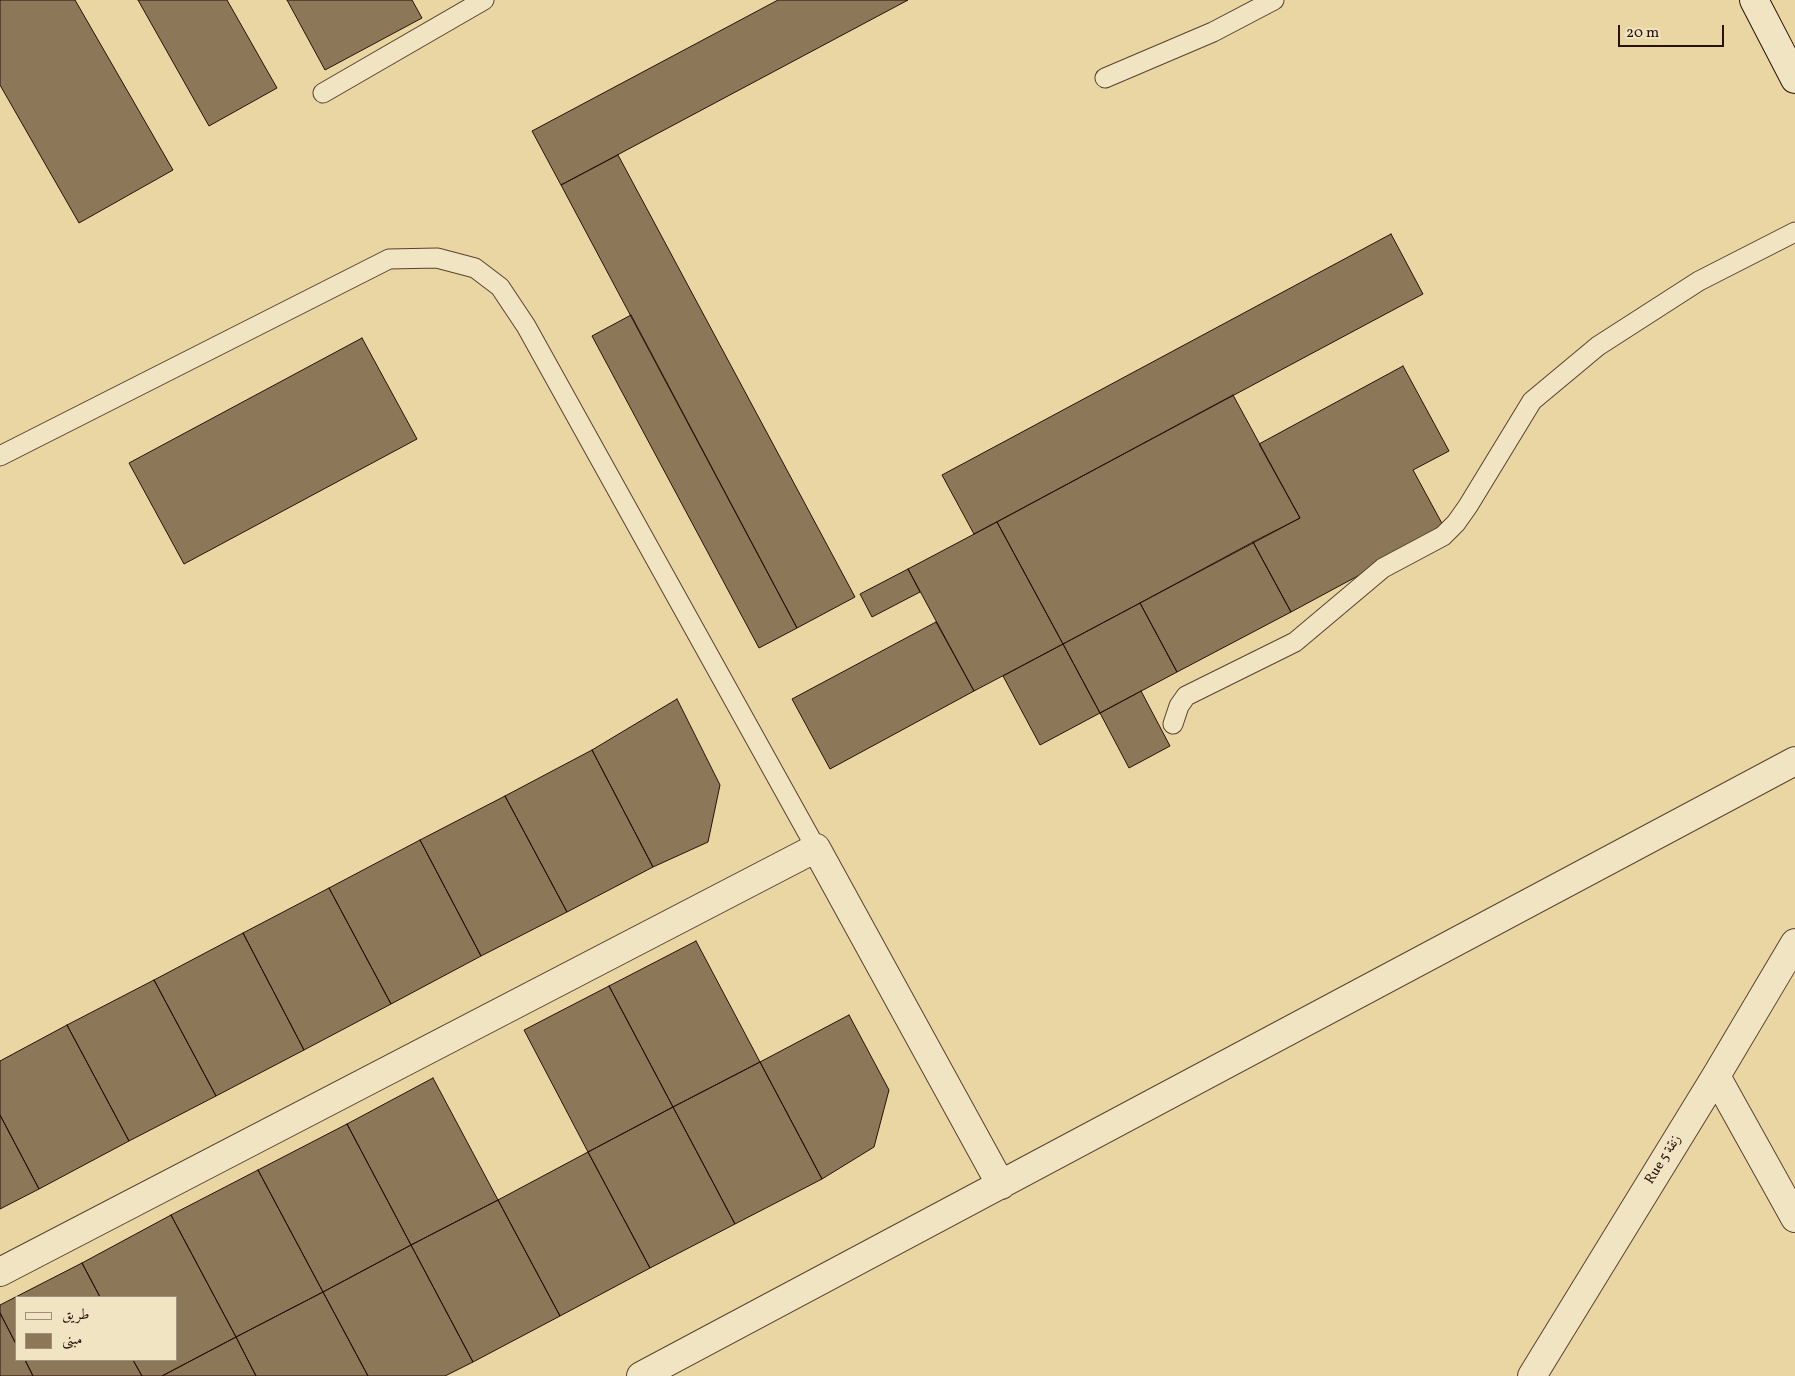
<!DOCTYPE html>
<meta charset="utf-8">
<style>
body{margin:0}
#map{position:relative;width:1795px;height:1376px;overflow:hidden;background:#ead6a3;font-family:Vollkorn,Amiri,serif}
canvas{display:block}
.legend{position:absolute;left:15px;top:1296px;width:162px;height:65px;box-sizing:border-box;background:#f1e4c3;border:1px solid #a19079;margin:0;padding:6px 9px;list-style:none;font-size:15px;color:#281109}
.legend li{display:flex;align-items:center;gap:10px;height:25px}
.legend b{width:25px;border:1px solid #a19079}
.scale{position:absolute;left:1618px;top:25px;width:106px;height:22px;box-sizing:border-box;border:2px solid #281109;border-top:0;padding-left:6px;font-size:15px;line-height:18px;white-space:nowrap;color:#281109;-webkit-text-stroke:4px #f1e4c3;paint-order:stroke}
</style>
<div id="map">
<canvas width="1795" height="1376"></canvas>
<ul class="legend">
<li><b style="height:6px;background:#f1e4c3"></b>طريق</li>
<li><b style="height:14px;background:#8d7759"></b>مبنى</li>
</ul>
<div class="scale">20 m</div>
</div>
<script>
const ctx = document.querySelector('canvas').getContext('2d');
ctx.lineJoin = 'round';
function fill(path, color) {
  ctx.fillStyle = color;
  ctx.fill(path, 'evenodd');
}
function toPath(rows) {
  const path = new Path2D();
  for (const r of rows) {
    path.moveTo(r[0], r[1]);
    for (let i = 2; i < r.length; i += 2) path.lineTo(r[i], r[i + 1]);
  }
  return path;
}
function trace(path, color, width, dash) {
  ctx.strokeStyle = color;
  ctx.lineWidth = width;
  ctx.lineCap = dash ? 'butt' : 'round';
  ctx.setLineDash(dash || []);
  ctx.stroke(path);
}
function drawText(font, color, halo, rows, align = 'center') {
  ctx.font = font + ' Vollkorn,Amiri,serif';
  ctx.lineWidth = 4.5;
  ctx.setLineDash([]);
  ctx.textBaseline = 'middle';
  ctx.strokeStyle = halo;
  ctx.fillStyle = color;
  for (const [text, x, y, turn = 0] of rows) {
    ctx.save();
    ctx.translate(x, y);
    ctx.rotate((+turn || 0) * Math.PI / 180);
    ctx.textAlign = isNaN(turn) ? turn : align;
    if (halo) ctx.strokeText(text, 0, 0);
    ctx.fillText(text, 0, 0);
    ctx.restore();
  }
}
const building = toPath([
 [0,0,75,0,173,170,79,223,0,85,0,0],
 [138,0,227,0,277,88,209,126,138,0],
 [287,0,412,0,422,18,325,70,287,0],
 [778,0,908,0,561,185,532,131,778,0],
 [618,155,855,597,797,628,561,185,618,155],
 [1391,234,1423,294,974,534,942,475,1391,234],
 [631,315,797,628,759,648,592,336,631,315],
 [362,338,417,439,184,564,129,463,362,338],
 [1403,366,1449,451,1413,470,1445,529,1291,612,1253,542,1300,518,1259,444,1403,366],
 [1233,395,1300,518,1063,644,997,522,1233,395],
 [997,522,1063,644,974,691,908,569,997,522],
 [1253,542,1291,612,1177,672,1140,603,1253,542],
 [908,569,920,592,872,617,860,594,908,569],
 [1140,603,1177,672,1100,713,1063,644,1140,603],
 [936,622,974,691,830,769,792,699,936,622],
 [1063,644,1100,713,1040,745,1003,676,1063,644],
 [1141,691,1170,746,1129,768,1100,713,1141,691],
 [677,699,720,785,708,842,653,867,592,750,677,699],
 [592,750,653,867,567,912,505,796,592,750],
 [505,796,567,912,481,956,420,840,505,796],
 [420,840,481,956,391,1004,329,888,420,840],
 [329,888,391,1004,304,1050,243,933,329,888],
 [243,933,304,1050,216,1096,154,980,243,933],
 [696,941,760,1062,673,1107,609,986,696,941],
 [154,980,216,1096,129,1141,67,1025,154,980],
 [609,986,673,1107,588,1152,524,1030,609,986],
 [849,1015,889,1090,874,1147,822,1179,760,1062,849,1015],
 [67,1025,129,1141,39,1189,0,1115,0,1061,67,1025],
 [760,1062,822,1179,735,1224,673,1107,760,1062],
 [433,1078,498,1200,411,1245,347,1124,433,1078],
 [673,1107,735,1224,650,1268,588,1152,673,1107],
 [0,1115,39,1189,0,1209,0,1115],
 [347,1124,411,1245,323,1292,258,1170,347,1124],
 [588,1152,650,1268,560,1316,498,1200,588,1152],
 [258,1170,323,1292,236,1337,171,1215,258,1170],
 [498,1200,560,1316,473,1362,411,1245,498,1200],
 [171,1215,236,1337,162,1376,142,1376,133,1360,176,1360,176,1297,100,1297,82,1263,171,1215],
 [411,1245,473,1362,445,1376,368,1376,323,1292,411,1245],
 [82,1263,100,1297,16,1297,16,1344,0,1313,0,1305,82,1263],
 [323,1292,368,1376,256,1376,236,1337,323,1292],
 [0,1313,16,1344,16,1360,25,1360,33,1376,0,1376,0,1313],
 [236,1337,256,1376,162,1376,236,1337],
 [25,1360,133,1360,142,1376,33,1376,25,1360]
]);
fill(building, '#8d7759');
trace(building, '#281109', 1);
const service = toPath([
 [1105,78,1213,32,1274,0],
 [323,93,484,0],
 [0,456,389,259,437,258,475,268,500,287,526,326,816,848],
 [1173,724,1179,706,1186,696,1295,642,1383,568,1443,536,1456,523,1468,506,1532,401,1598,346,1699,281,1795,232]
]);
const minor = toPath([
 [1716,1076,1795,1218],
 [0,1272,816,848,1001,1185],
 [641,1376,1795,761],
 [1532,1376,1716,1076,1795,943]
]);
const secondary = toPath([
 [1754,0,1795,79]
]);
trace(service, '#584230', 21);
trace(minor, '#584230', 30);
trace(secondary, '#281109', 30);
trace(service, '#f1e4c3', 19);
trace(minor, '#f1e4c3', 28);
trace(secondary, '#f1e4c3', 28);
drawText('14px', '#281109', '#f1e4c3', [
 ["Rue 5 زنقة",1664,1160,-58]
]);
</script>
